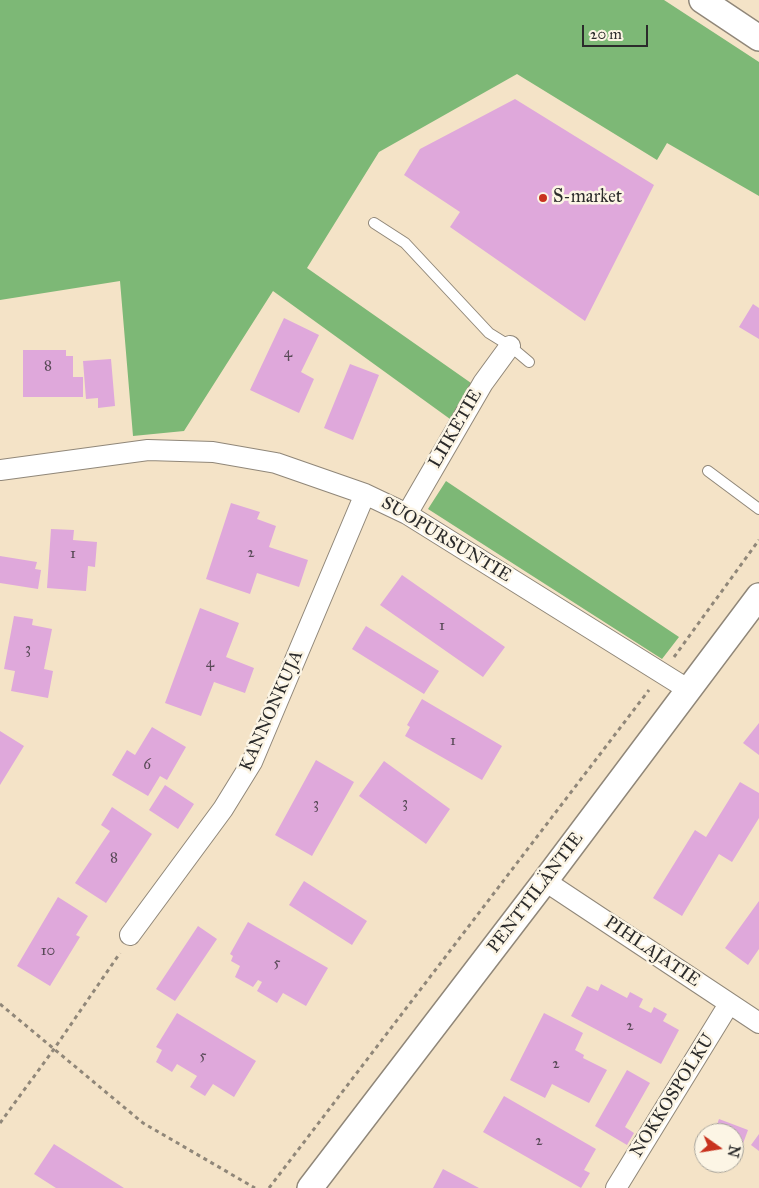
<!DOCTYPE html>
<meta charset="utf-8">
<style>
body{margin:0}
#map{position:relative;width:759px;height:1188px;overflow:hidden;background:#f4e3c7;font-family:"IM FELL Great Primer",serif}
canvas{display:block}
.north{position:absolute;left:694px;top:1123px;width:50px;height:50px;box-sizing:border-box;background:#fcf5e5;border:1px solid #a8a49b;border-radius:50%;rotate:103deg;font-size:14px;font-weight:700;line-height:20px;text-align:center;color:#2b2b2b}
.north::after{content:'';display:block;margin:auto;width:18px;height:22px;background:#c8321e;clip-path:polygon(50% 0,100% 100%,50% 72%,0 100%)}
.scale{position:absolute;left:582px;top:25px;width:66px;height:22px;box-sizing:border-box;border:2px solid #2b2b2b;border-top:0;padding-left:6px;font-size:15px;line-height:18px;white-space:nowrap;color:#2b2b2b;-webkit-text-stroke:4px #fcf5e5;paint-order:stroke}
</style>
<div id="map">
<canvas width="759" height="1188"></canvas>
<div class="north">N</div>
<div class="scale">20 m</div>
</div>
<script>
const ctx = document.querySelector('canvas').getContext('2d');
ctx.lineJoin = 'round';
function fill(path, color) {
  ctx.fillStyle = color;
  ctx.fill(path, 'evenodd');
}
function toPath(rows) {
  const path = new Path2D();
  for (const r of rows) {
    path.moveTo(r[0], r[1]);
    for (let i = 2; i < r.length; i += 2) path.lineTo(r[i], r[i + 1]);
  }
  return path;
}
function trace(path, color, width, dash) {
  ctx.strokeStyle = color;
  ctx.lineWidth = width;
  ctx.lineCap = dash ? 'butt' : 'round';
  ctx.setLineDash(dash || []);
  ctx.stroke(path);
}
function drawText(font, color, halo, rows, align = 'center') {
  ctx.font = font + ' "IM FELL Great Primer",serif';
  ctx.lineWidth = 5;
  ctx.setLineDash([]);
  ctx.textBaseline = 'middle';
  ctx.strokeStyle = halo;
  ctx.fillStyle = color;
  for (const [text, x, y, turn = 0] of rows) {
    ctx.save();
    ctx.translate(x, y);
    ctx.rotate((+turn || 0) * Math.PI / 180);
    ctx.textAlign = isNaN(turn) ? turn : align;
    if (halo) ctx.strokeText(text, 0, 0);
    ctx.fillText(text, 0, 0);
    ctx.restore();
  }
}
fill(toPath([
 [0,0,664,0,759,62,759,196,667,143,657,160,517,74,379,152,307,268,471,383,450,419,273,291,184,431,133,436,120,281,0,300],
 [446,481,679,637,662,659,428,509]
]), '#7db876');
fill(toPath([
 [515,99,654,185,585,321,450,227,460,212,404,175,420,149],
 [753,304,759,308,759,339,739,327],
 [284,318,319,335,301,372,314,379,299,413,250,390],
 [23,350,66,350,66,356,73,356,73,377,83,377,83,397,23,397],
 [111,359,115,406,98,408,98,398,86,399,83,361],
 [350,364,379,375,353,440,324,428],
 [231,503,260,512,257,519,276,526,269,547,308,560,299,587,257,573,250,594,206,579],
 [51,529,74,530,73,540,97,542,95,567,88,566,86,591,47,588],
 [0,556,37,562,35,569,41,570,38,589,0,583],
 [402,575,505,647,483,677,380,605],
 [200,608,239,623,226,657,254,668,245,693,214,682,201,716,165,703],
 [14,616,33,619,32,625,52,629,44,669,53,671,48,698,11,691,15,671,4,669],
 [366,626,439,671,424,694,352,649],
 [422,699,502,746,482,780,405,736,410,727,407,725],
 [759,723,759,755,743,743],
 [152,727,186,747,167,780,160,776,148,796,112,775,127,750,135,755],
 [0,731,24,746,0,785],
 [316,760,354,782,312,856,275,835],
 [384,761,450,809,426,844,359,796],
 [740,782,759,793,759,818,732,862,719,854,682,916,653,898,695,830,706,837],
 [165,785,194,804,178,829,149,810],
 [112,807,152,834,106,903,75,883,110,831,101,825],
 [304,881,367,921,352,945,289,905],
 [58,897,88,916,76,935,80,937,50,986,17,966],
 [759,901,759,949,748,965,725,948],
 [248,922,328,968,306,1006,283,993,277,1003,257,991,262,982,258,980,253,987,235,977,240,966,231,961,233,956,230,954],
 [198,926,217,939,175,1001,156,989],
 [601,984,627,998,630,992,643,999,639,1007,651,1013,654,1007,667,1014,663,1021,679,1030,661,1064,571,1016,587,986,598,991],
 [177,1013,256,1061,234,1097,213,1084,205,1096,190,1087,197,1076,177,1064,172,1072,156,1062,162,1050,156,1047],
 [544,1013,583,1033,575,1050,584,1055,583,1058,607,1070,589,1103,552,1084,545,1098,510,1080],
 [627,1070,650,1083,625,1127,634,1133,627,1145,595,1126],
 [504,1096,596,1149,584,1170,590,1173,581,1188,483,1132],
 [719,1119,748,1130,738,1157,734,1155,734,1133,714,1133],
 [759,1134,759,1151,751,1145],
 [54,1144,124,1188,56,1188,34,1174],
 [443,1169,479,1188,433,1188]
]), '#dfa8db');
const service = toPath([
 [374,223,405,243,489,333,510,346,529,362],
 [708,471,759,509]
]);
const minor = toPath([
 [0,470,148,450,213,452,276,463,365,494,407,514,689,690],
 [407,514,483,383,510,346],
 [545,881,759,1023],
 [130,935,223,809,252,762,365,494],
 [616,1188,729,1004]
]);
const tertiary = toPath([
 [702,0,759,38],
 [310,1188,545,881,759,596]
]);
trace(service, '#908779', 12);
trace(minor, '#908779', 22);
trace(tertiary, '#908779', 28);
trace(toPath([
 [674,657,759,540],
 [0,1004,143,1123,255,1188],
 [0,1123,54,1049,120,953],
 [269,1188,649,690]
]), '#908779', 3, [4, 4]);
trace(service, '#fff', 10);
trace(minor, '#fff', 20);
trace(tertiary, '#fff', 25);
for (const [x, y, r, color] of [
 [543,198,5,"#c8321e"]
]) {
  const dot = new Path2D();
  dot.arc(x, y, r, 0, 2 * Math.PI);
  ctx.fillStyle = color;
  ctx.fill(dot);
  trace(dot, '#fcf5e5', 2);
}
drawText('15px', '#584a57', null, [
 ["4",288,353],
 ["8",48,366],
 ["2",251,553],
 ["1",73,554],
 ["1",442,626],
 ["3",28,649],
 ["4",210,663],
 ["1",453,741],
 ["6",147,765],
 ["3",405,803],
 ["3",316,804],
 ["8",114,858],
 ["10",48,951],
 ["5",277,963],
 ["2",630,1026],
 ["5",203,1056],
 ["2",556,1064],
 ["2",539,1141]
]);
drawText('18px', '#2b2b2b', '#fcf5e5', [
 ["S-market",553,198]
], 'left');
drawText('18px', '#2b2b2b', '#fcf5e5', [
 ["LIIKETIE",456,429,-60],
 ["SUOPURSUNTIE",446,540,31],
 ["KANNONKUJA",272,711,-66],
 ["PENTTILÄNTIE",536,893,-53],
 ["PIHLAJATIE",652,952,34],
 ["NOKKOSPOLKU",673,1096,-58]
]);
</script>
